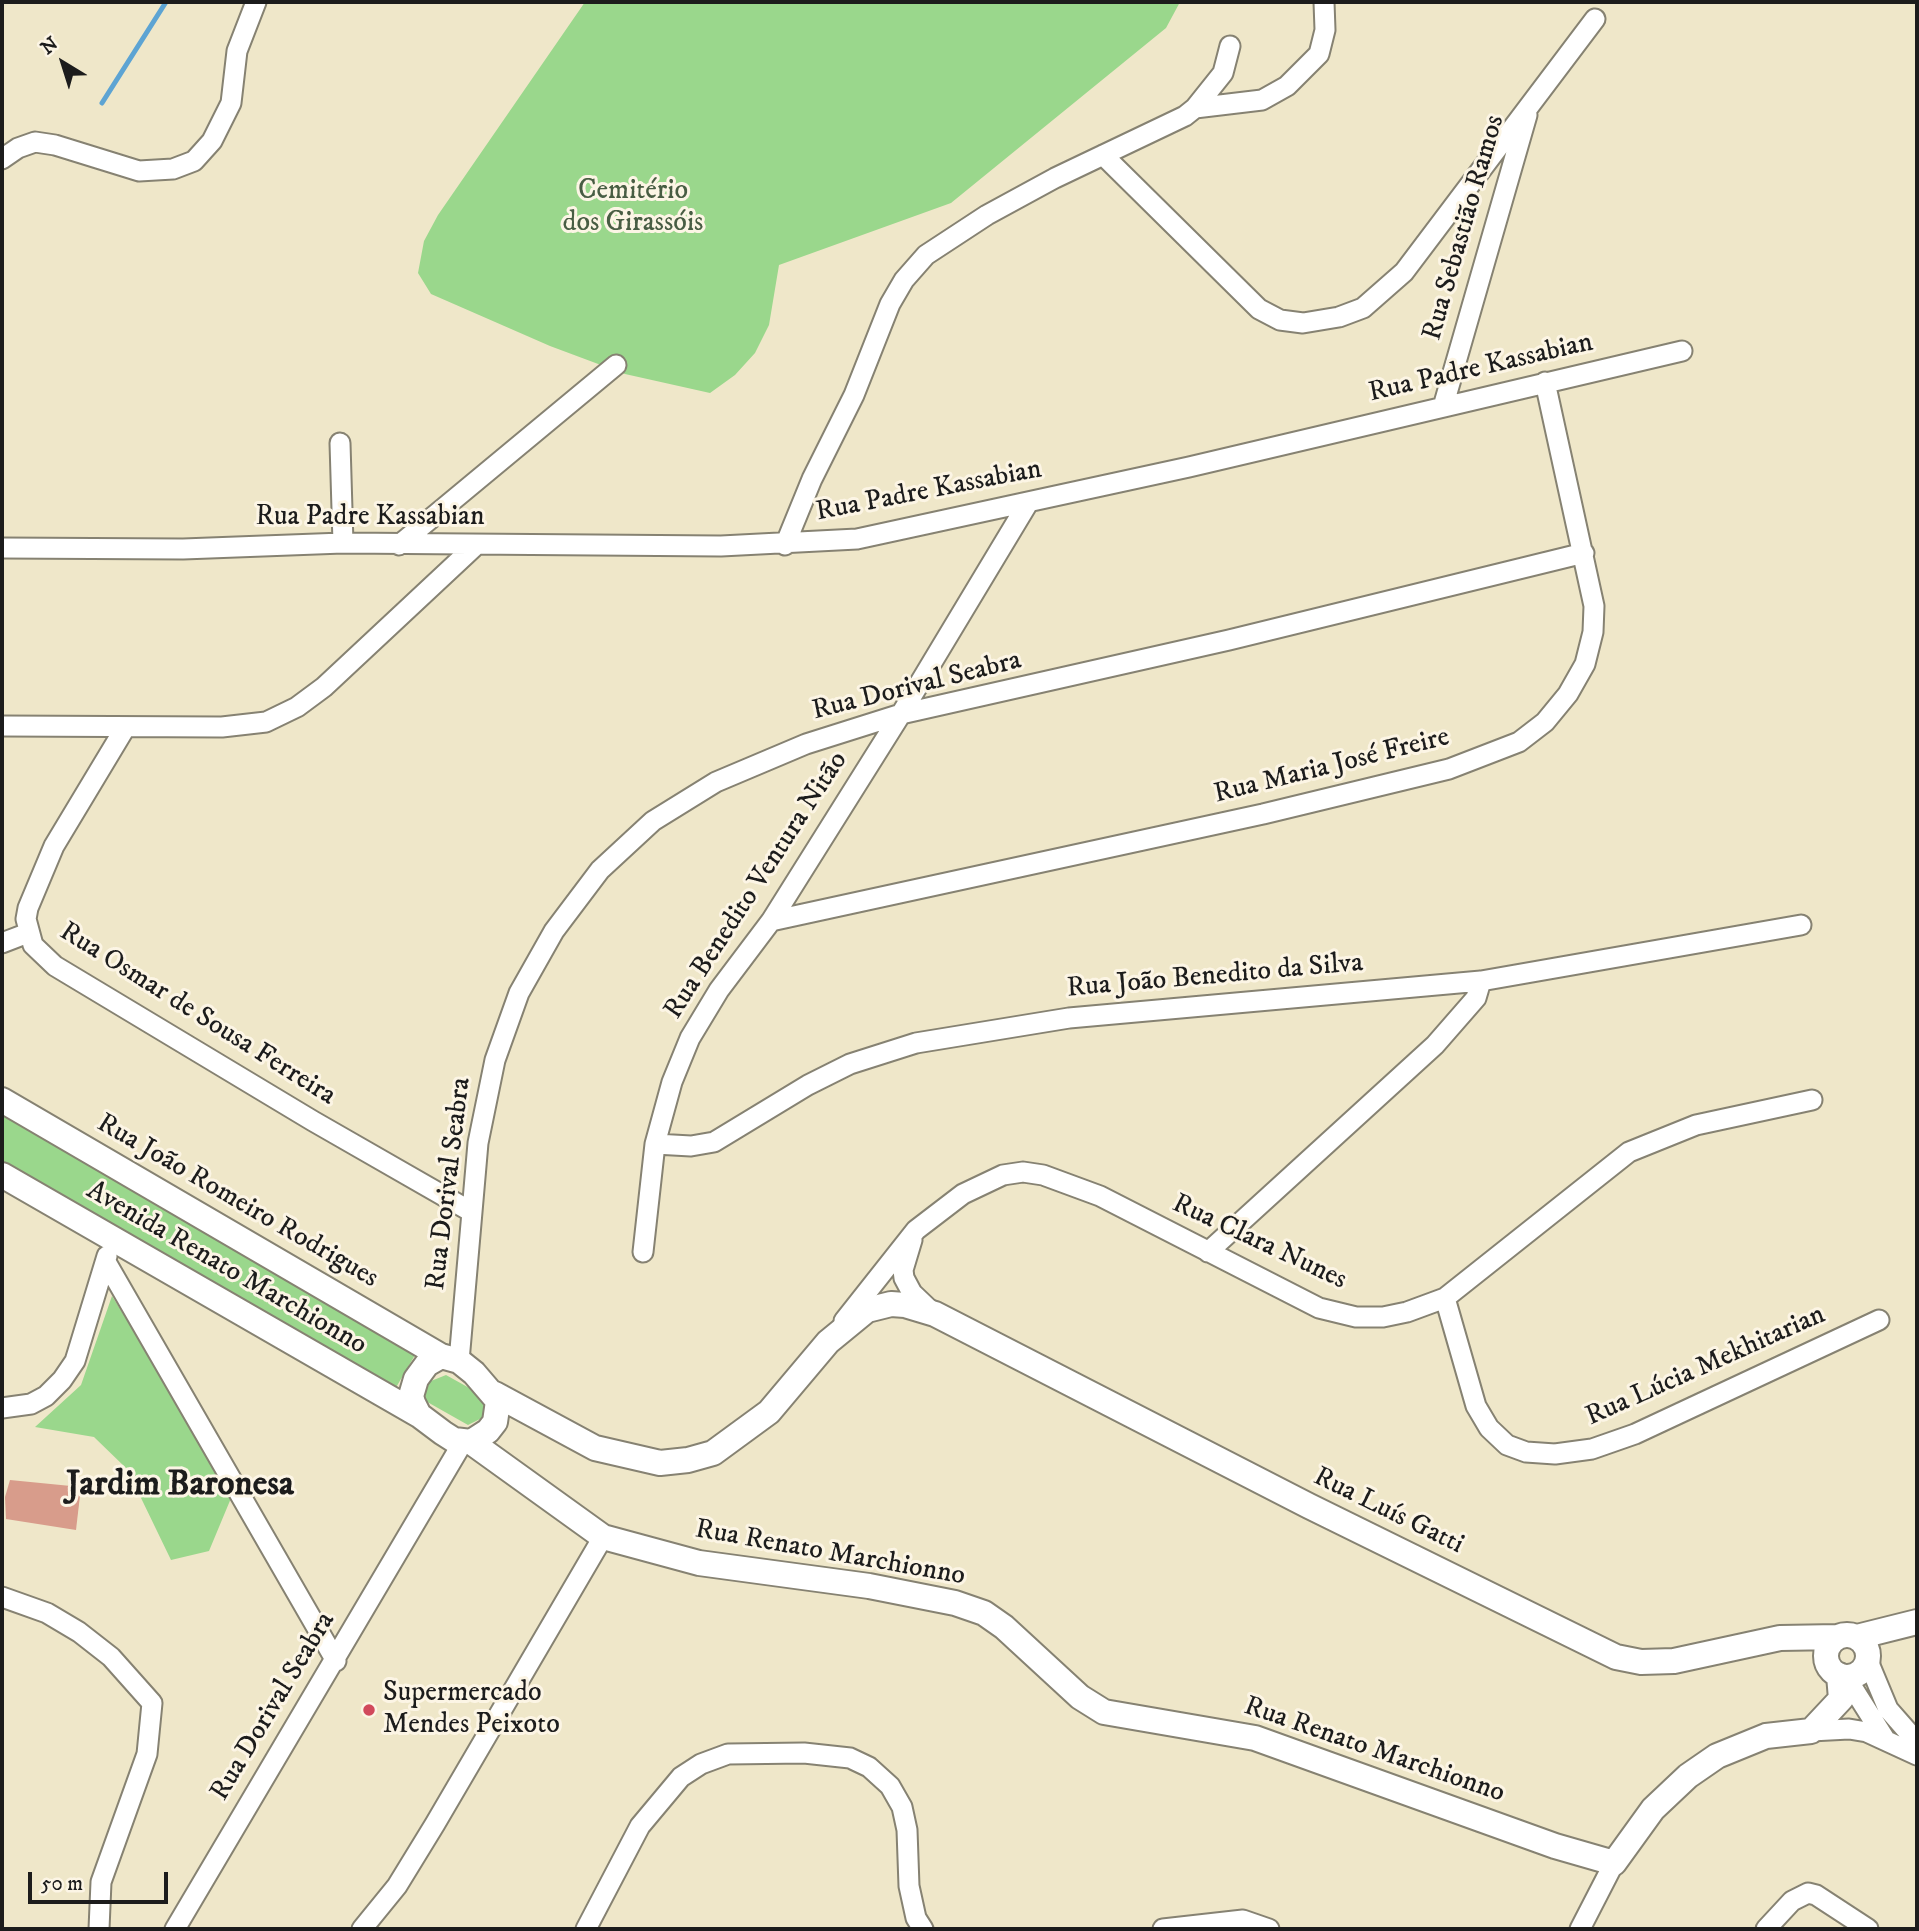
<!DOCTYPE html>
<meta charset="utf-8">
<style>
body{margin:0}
#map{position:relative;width:1919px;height:1931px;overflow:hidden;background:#efe7c9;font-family:"IM FELL DW Pica",serif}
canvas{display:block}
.frame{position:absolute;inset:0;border:4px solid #1c1c1c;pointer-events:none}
.north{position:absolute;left:28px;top:28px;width:70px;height:70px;-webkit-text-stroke:5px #fcf5e5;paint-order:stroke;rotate:322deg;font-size:19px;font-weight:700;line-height:28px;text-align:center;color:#1c1c1c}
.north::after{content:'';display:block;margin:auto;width:24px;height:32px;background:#1c1c1c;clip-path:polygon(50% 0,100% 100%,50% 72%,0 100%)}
.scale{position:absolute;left:28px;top:1872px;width:140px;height:32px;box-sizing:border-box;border:4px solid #1c1c1c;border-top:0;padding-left:9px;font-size:21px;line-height:24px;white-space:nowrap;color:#1c1c1c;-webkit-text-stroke:5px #fcf5e5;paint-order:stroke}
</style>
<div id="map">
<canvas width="1919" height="1931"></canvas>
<div class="frame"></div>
<div class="north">N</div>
<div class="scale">50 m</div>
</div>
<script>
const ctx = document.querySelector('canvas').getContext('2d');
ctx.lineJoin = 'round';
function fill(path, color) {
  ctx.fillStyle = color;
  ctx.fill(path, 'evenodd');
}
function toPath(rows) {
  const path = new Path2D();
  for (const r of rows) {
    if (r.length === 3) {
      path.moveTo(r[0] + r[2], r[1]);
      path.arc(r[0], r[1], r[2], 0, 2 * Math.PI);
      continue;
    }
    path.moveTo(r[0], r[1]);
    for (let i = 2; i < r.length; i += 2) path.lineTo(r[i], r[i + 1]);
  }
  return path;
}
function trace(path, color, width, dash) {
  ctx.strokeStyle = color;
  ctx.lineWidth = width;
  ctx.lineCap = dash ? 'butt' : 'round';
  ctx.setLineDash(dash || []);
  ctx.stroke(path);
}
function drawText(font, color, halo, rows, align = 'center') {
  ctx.font = font + ' "IM FELL DW Pica",serif';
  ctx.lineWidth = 6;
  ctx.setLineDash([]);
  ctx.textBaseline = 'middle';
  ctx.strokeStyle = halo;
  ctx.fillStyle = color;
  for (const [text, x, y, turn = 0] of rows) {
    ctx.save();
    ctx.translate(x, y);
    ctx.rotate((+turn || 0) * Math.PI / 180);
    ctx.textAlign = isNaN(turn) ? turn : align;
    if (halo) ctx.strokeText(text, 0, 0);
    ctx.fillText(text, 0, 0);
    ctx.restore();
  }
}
fill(toPath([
 [585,2,1180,2,1166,28,951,203,779,265,769,325,755,353,735,375,710,393,625,374,550,346,431,294,418,273,424,241,438,215],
 [2,1110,415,1355,391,1396,2,1169],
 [112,1296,234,1491,209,1551,171,1560,127,1469,94,1437,35,1427,81,1385],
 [446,1375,489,1399,488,1409,482,1418,468,1425,422,1399,426,1383]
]), '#9ad78c');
trace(toPath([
 [102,103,166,2]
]), '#5da4d3', 5);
fill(toPath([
 [10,1480,81,1487,76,1530,6,1519,5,1497]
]), '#d89c8b');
const minor = toPath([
 [1195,108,1262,100,1287,86,1319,54,1325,30,1324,2],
 [1103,155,1259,309,1280,320,1303,323,1339,317,1363,308,1404,272,1595,19],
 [2,159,18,148,35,142,55,145,139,171,173,169,194,161,212,141,231,103,237,51,256,2],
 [1443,407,1527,115],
 [340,443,343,543],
 [399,545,616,365],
 [785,545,812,479,854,395,890,304,904,280,926,255,987,215,1055,178,1185,116,1195,108,1223,73,1230,46],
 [2,548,183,549,343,543,721,546,857,539,1189,467,1682,351],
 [2,726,222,727,266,722,297,707,324,687,475,546],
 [125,728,54,846,28,908,26,919,33,945,55,966,313,1121,470,1211],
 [771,921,1263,814,1449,769,1519,742,1545,722,1568,694,1585,664,1593,632,1594,606,1545,382],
 [2,943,28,933],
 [655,1144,691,1146,714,1142,808,1085,850,1064,916,1043,1069,1018,1481,981,1801,925],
 [912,1240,903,1270,904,1278,912,1293,933,1313],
 [643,1252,655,1144,672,1082,690,1038,719,990,771,921,901,714,1028,503],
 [1208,1252,1435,1045,1476,998,1481,981],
 [106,1262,336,1661],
 [1445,1298,1476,1406,1489,1428,1507,1445,1526,1452,1555,1454,1592,1449,1635,1434,1879,1320],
 [844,1321,916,1230,963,1194,1003,1175,1023,1172,1043,1175,1100,1196,1319,1308,1356,1317,1383,1317,1407,1312,1445,1298,1629,1152,1696,1125,1812,1100],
 [459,1361,478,1143,495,1060,519,993,554,931,600,870,653,821,716,782,806,744,901,714,1229,640,1584,553],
 [2,1408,31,1404,46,1396,62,1380,75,1361,107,1256],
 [2,1597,47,1613,79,1632,111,1657,152,1703,147,1754,101,1882,99,1929],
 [1868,1661,1888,1709,1917,1742],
 [1846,1677,1885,1739],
 [1811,1731,1849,1729,1867,1732,1917,1755],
 [175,1929,463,1442],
 [362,1929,397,1886,435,1824,603,1537],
 [586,1929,640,1826,681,1777,701,1764,728,1754,804,1753,850,1758,869,1767,890,1786,902,1807,907,1830,909,1886,916,1918,923,1929],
 [1163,1929,1243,1920,1269,1929],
 [1580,1929,1614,1863],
 [1766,1929,1792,1901,1808,1893,1816,1895,1868,1929]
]);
const tertiary = toPath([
 [2,1100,441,1356],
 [2,1175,419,1415],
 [441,1356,459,1361,474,1373,498,1401,495,1422,488,1431,471,1442,454,1440,443,1433,419,1415,413,1403,411,1396,416,1379,427,1364,441,1356],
 [495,1394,595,1448,660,1463,688,1460,713,1453,769,1412,828,1342,867,1310,891,1304,905,1305,935,1314,1309,1506,1616,1657,1641,1662,1674,1661,1780,1638,1838,1637],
 [471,1442,603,1537,699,1563,869,1586,955,1603,984,1613,1004,1627,1080,1697,1104,1712,1255,1738,1555,1846,1614,1863,1653,1809,1688,1776,1717,1756,1766,1736,1811,1731,1841,1699,1839,1675],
 [1847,1656,21],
 [1857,1637,1917,1622]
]);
trace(minor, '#868272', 23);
trace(tertiary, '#868272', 28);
trace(minor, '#fff', 19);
trace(tertiary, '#fff', 24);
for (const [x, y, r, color] of [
 [369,1710,7,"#d1495b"]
]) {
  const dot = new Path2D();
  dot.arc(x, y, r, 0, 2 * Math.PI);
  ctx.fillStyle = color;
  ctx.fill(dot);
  trace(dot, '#fcf5e5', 2.5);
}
drawText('28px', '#485d43', '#fcf5e5', [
 ["Cemitério",633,192],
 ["dos Girassóis",633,224]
]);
drawText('28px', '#1c1c1c', '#fcf5e5', [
 ["Rua Sebastião Ramos",1465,228,-74],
 ["Rua Padre Kassabian",1481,369,-13],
 ["Rua Padre Kassabian",929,492,-11],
 ["Rua Padre Kassabian",370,518],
 ["Rua Dorival Seabra",917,687,-14],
 ["Rua Maria José Freire",1332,767,-14],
 ["Rua Benedito Ventura Nitão",757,886,-57],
 ["Rua João Benedito da Silva",1215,977,-5],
 ["Rua Osmar de Sousa Ferreira",197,1015,32],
 ["Rua Dorival Seabra",450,1184,-83],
 ["Rua João Romeiro Rodrigues",237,1202,30],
 ["Rua Clara Nunes",1259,1243,25],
 ["Avenida Renato Marchionno",226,1269,30],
 ["Rua Lúcia Mekhitarian",1706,1367,-24],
 ["Rua Luís Gatti",1388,1512,26],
 ["Rua Renato Marchionno",830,1554,10],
 ["Rua Dorival Seabra",274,1707,-59],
 ["Rua Renato Marchionno",1374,1751,19]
]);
drawText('28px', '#1c1c1c', '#fcf5e5', [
 ["Supermercado",383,1694],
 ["Mendes Peixoto",383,1726]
], 'left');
drawText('bold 35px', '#1c1c1c', '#fcf5e5', [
 ["Jardim Baronesa",180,1487]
]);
</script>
